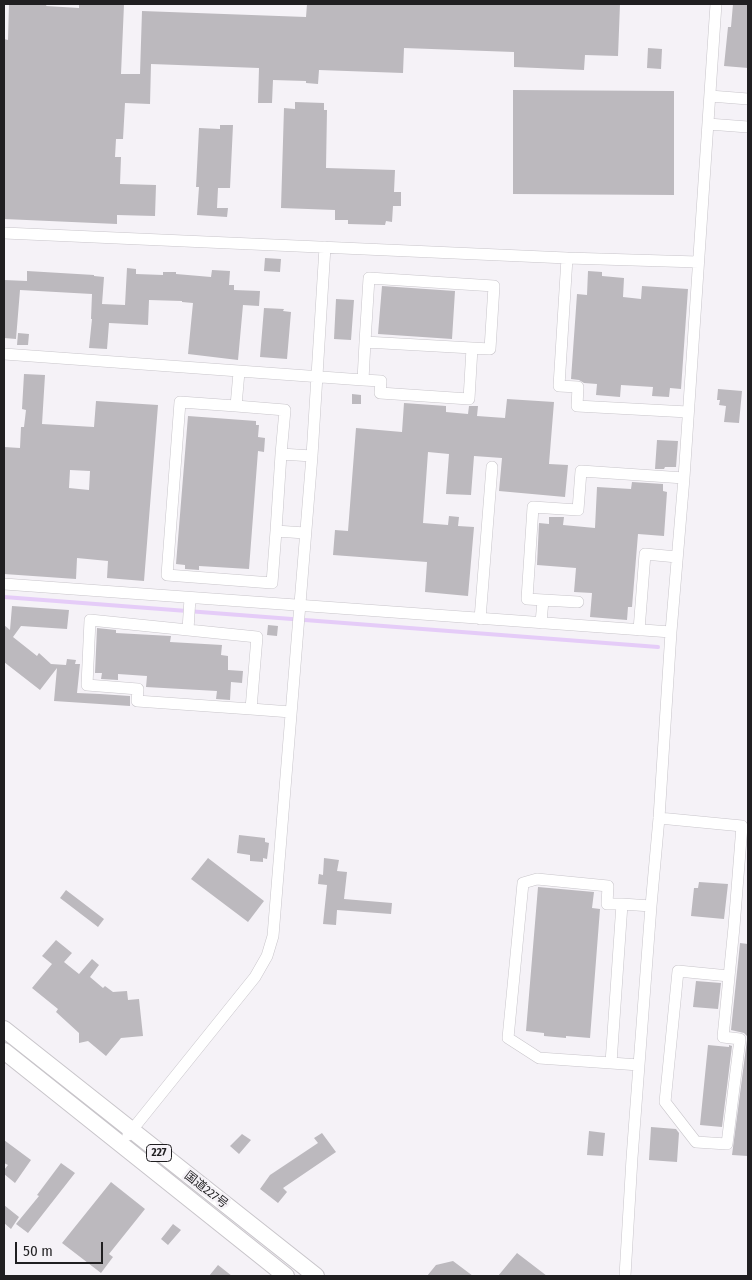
<!DOCTYPE html>
<meta charset="utf-8">
<style>
body{margin:0}
#map{position:relative;width:752px;height:1280px;overflow:hidden;background:#f5f2f7;font-family:"Fira Sans Condensed",sans-serif}
canvas{display:block}
.frame{position:absolute;inset:0;border:5px solid #201f21;pointer-events:none}
.scale{position:absolute;left:15px;top:1242px;width:88px;height:22px;box-sizing:border-box;border:2px solid #201f21;border-top:0;padding-left:6px;font-size:15px;line-height:18px;white-space:nowrap;color:#201f21;-webkit-text-stroke:4px #f5f2f7;paint-order:stroke}
</style>
<div id="map">
<canvas width="752" height="1280"></canvas>
<div class="frame"></div>
<div class="scale">50 m</div>
</div>
<script>
const ctx = document.querySelector('canvas').getContext('2d');
ctx.lineJoin = 'round';
function toPath(rows) {
  const path = new Path2D();
  for (const r of rows) {
    path.moveTo(r[0], r[1]);
    for (let i = 2; i < r.length; i += 2) path.lineTo(r[i], r[i + 1]);
  }
  return path;
}
function trace(path, color, width, dash) {
  ctx.strokeStyle = color;
  ctx.lineWidth = width;
  ctx.lineCap = dash ? 'butt' : 'round';
  ctx.setLineDash(dash || []);
  ctx.stroke(path);
}
function fill(path, color) {
  ctx.fillStyle = color;
  ctx.fill(path, 'evenodd');
}
function drawText(font, color, halo, rows, align = 'center') {
  ctx.font = font + ' "Fira Sans Condensed","Noto Sans JP",sans-serif';
  ctx.lineWidth = 5;
  ctx.setLineDash([]);
  ctx.textBaseline = 'middle';
  ctx.strokeStyle = halo;
  ctx.fillStyle = color;
  for (const [text, x, y, turn = 0] of rows) {
    ctx.save();
    ctx.translate(x, y);
    ctx.rotate((+turn || 0) * Math.PI / 180);
    ctx.textAlign = isNaN(turn) ? turn : align;
    if (halo) ctx.strokeText(text, 0, 0);
    ctx.fillText(text, 0, 0);
    ctx.restore();
  }
}
trace(toPath([
 [4,597,658,647]
]), '#e5ccf8', 4);
fill(toPath([
 [9,4,47,4,46,6,79,8,79,4,124,4,121,74,140,74,142,11,306,17,307,4,620,4,618,56,585,55,584,70,514,67,514,52,404,48,403,73,319,70,318,84,306,83,306,81,273,80,272,103,258,103,259,68,151,64,150,104,125,103,123,139,116,139,115,157,121,157,120,184,156,185,155,216,117,215,117,224,4,219,4,39,8,40],
 [733,4,748,4,748,68,724,66,728,27,731,27],
 [648,48,662,49,661,69,647,68],
 [513,90,674,91,674,195,513,194],
 [295,102,324,103,324,110,327,110,326,168,395,170,394,192,401,192,401,206,393,206,392,222,386,221,385,225,348,224,348,220,335,220,335,210,281,208,284,108,295,109],
 [220,125,233,125,230,188,218,188,217,208,228,208,227,217,197,215,199,187,196,187,199,128,220,129],
 [265,258,281,259,280,272,264,271],
 [127,268,136,269,136,274,163,275,163,272,176,272,176,274,211,277,212,270,230,271,229,285,234,285,234,290,260,291,259,306,243,305,238,360,188,354,193,303,182,302,182,301,149,300,148,325,109,323,107,349,89,348,92,319,91,319,92,294,20,290,16,339,4,338,4,280,27,281,27,271,94,275,94,276,104,277,102,304,125,305],
 [588,271,602,272,602,276,624,278,623,297,641,299,642,286,688,289,681,389,670,388,669,397,652,396,653,387,621,385,620,397,596,395,597,384,584,383,579,380,571,379,577,294,587,295],
 [382,286,455,291,452,339,378,334],
 [336,299,354,300,351,340,334,339],
 [264,308,284,309,283,311,291,312,287,359,260,357],
 [18,333,29,334,28,345,17,345],
 [24,374,45,375,42,424,94,427,96,401,158,405,144,581,107,578,108,561,77,558,76,579,4,574,4,447,20,448,21,427,24,427,26,410,22,409],
 [70,470,90,471,89,490,69,488],
 [718,389,742,391,739,423,724,422,726,406,719,405,720,400,717,400],
 [352,394,361,395,361,404,352,404],
 [507,399,554,402,549,464,568,465,565,497,499,491,502,458,474,456,471,495,446,494,449,454,428,452,423,523,448,525,449,516,459,517,458,526,474,527,468,596,425,592,427,562,333,555,335,530,348,531,356,428,402,432,404,403,446,406,446,412,468,414,469,406,478,406,477,416,505,418],
 [188,416,256,421,256,425,259,425,258,437,265,438,264,452,258,451,249,569,199,566,199,570,185,569,185,565,176,564],
 [657,440,678,441,676,467,665,467,664,469,655,469],
 [632,482,663,484,663,491,667,492,664,536,638,534,632,607,628,607,627,620,590,617,592,593,574,592,576,568,537,565,539,523,549,524,549,517,564,517,563,525,595,528,597,487,631,489],
 [12,606,69,610,67,629,21,626,13,637,37,656,39,653,51,664,66,665,67,659,76,660,75,664,80,664,77,693,100,694,130,696,130,706,54,701,57,668,40,690,4,662,4,625,10,630],
 [268,625,278,626,277,636,267,635],
 [97,628,116,630,116,633,171,636,170,642,222,645,221,655,228,656,228,670,243,671,242,683,231,682,230,700,216,699,217,691,146,687,147,676,118,674,118,680,101,679,102,673,95,673],
 [239,835,265,838,265,842,269,843,267,859,263,858,263,862,250,861,250,855,237,853],
 [208,858,264,901,248,922,191,879],
 [324,858,339,860,337,871,347,872,344,899,392,903,391,914,337,910,336,925,323,924,327,885,318,884,319,874,323,875],
 [699,882,728,884,724,919,691,916,694,888,698,888],
 [538,887,594,892,592,908,600,909,590,1038,566,1036,566,1038,544,1036,544,1033,526,1031],
 [66,890,104,919,98,927,60,898],
 [56,940,72,953,64,962,79,974,92,959,99,965,90,977,103,988,105,986,113,992,127,991,128,1000,139,999,143,1036,121,1038,106,1056,88,1041,79,1043,79,1033,56,1012,58,1009,32,988,52,964,42,956],
 [740,943,748,944,748,1156,732,1155,747,1040,747,1036,744,1033,731,1030],
 [696,981,721,983,718,1009,693,1007],
 [708,1045,729,1047,729,1045,732,1046,722,1127,700,1125],
 [651,1127,676,1129,679,1133,677,1162,649,1160],
 [589,1131,605,1133,603,1156,587,1155],
 [322,1133,336,1152,283,1188,287,1192,278,1203,260,1189,270,1175,318,1143,314,1138],
 [242,1134,251,1140,239,1154,230,1146],
 [4,1140,31,1160,15,1183,4,1174,4,1170,8,1165,4,1163],
 [61,1163,75,1173,28,1233,16,1224,39,1196,37,1195],
 [111,1182,145,1209,109,1254,113,1257,101,1273,62,1243],
 [4,1205,19,1217,11,1229,4,1223],
 [173,1224,181,1230,168,1245,161,1239],
 [517,1253,547,1276,498,1276],
 [453,1261,473,1276,427,1276,436,1265],
 [218,1265,232,1276,209,1276]
]), '#bcb9be');
const minor = toPath([
 [710,96,748,99],
 [708,124,748,127],
 [4,233,567,258,698,262],
 [567,258,559,386,578,387,577,406,688,412],
 [369,278,494,286,490,349,365,342,369,278],
 [4,354,363,380,365,342],
 [239,372,236,406,285,410,281,454],
 [363,380,381,381,380,393,469,399,472,348],
 [236,406,180,402,167,575,272,583,276,531],
 [305,533,276,531,281,454,312,456],
 [4,584,671,632],
 [578,602,527,599,533,507,578,510,581,471,684,478],
 [480,619,492,467],
 [541,623,543,600],
 [188,630,190,598],
 [639,630,645,554,677,557],
 [251,709,137,701,138,689,87,685,90,620,257,637,251,709,291,712],
 [659,818,742,826,734,927,723,1037,740,1039,727,1144,696,1142,665,1102,678,971,729,976],
 [611,1063,539,1058,508,1038,523,883,537,879,608,886,607,904,622,904],
 [639,1065,611,1063,622,904,651,906],
 [128,1135,255,977,267,956,273,936,312,456,325,247],
 [625,1276,632,1158,651,906,659,818,671,632,684,478,716,4]
]);
const highway = toPath([
 [4,1029,316,1276],
 [4,1051,286,1276]
]);
trace(minor, '#c8c5ca', 12);
trace(highway, '#c8c5ca', 18);
trace(minor, '#fff', 11);
trace(highway, '#fff', 16);
for (const [x, y, w] of [
 [159,1153,25]
]) {
  const box = new Path2D();
  box.roundRect(x - w / 2, y - 8.5, w, 17, 4);
  ctx.fillStyle = '#f5f2f7';
  ctx.fill(box);
  trace(box, '#201f21', 1);
}
drawText('bold 11px', '#201f21', null, [
 ["227",159,1153]
]);
drawText('12px', '#201f21', '#f5f2f7', [
 ["国道227号",206,1190,38]
]);
</script>
